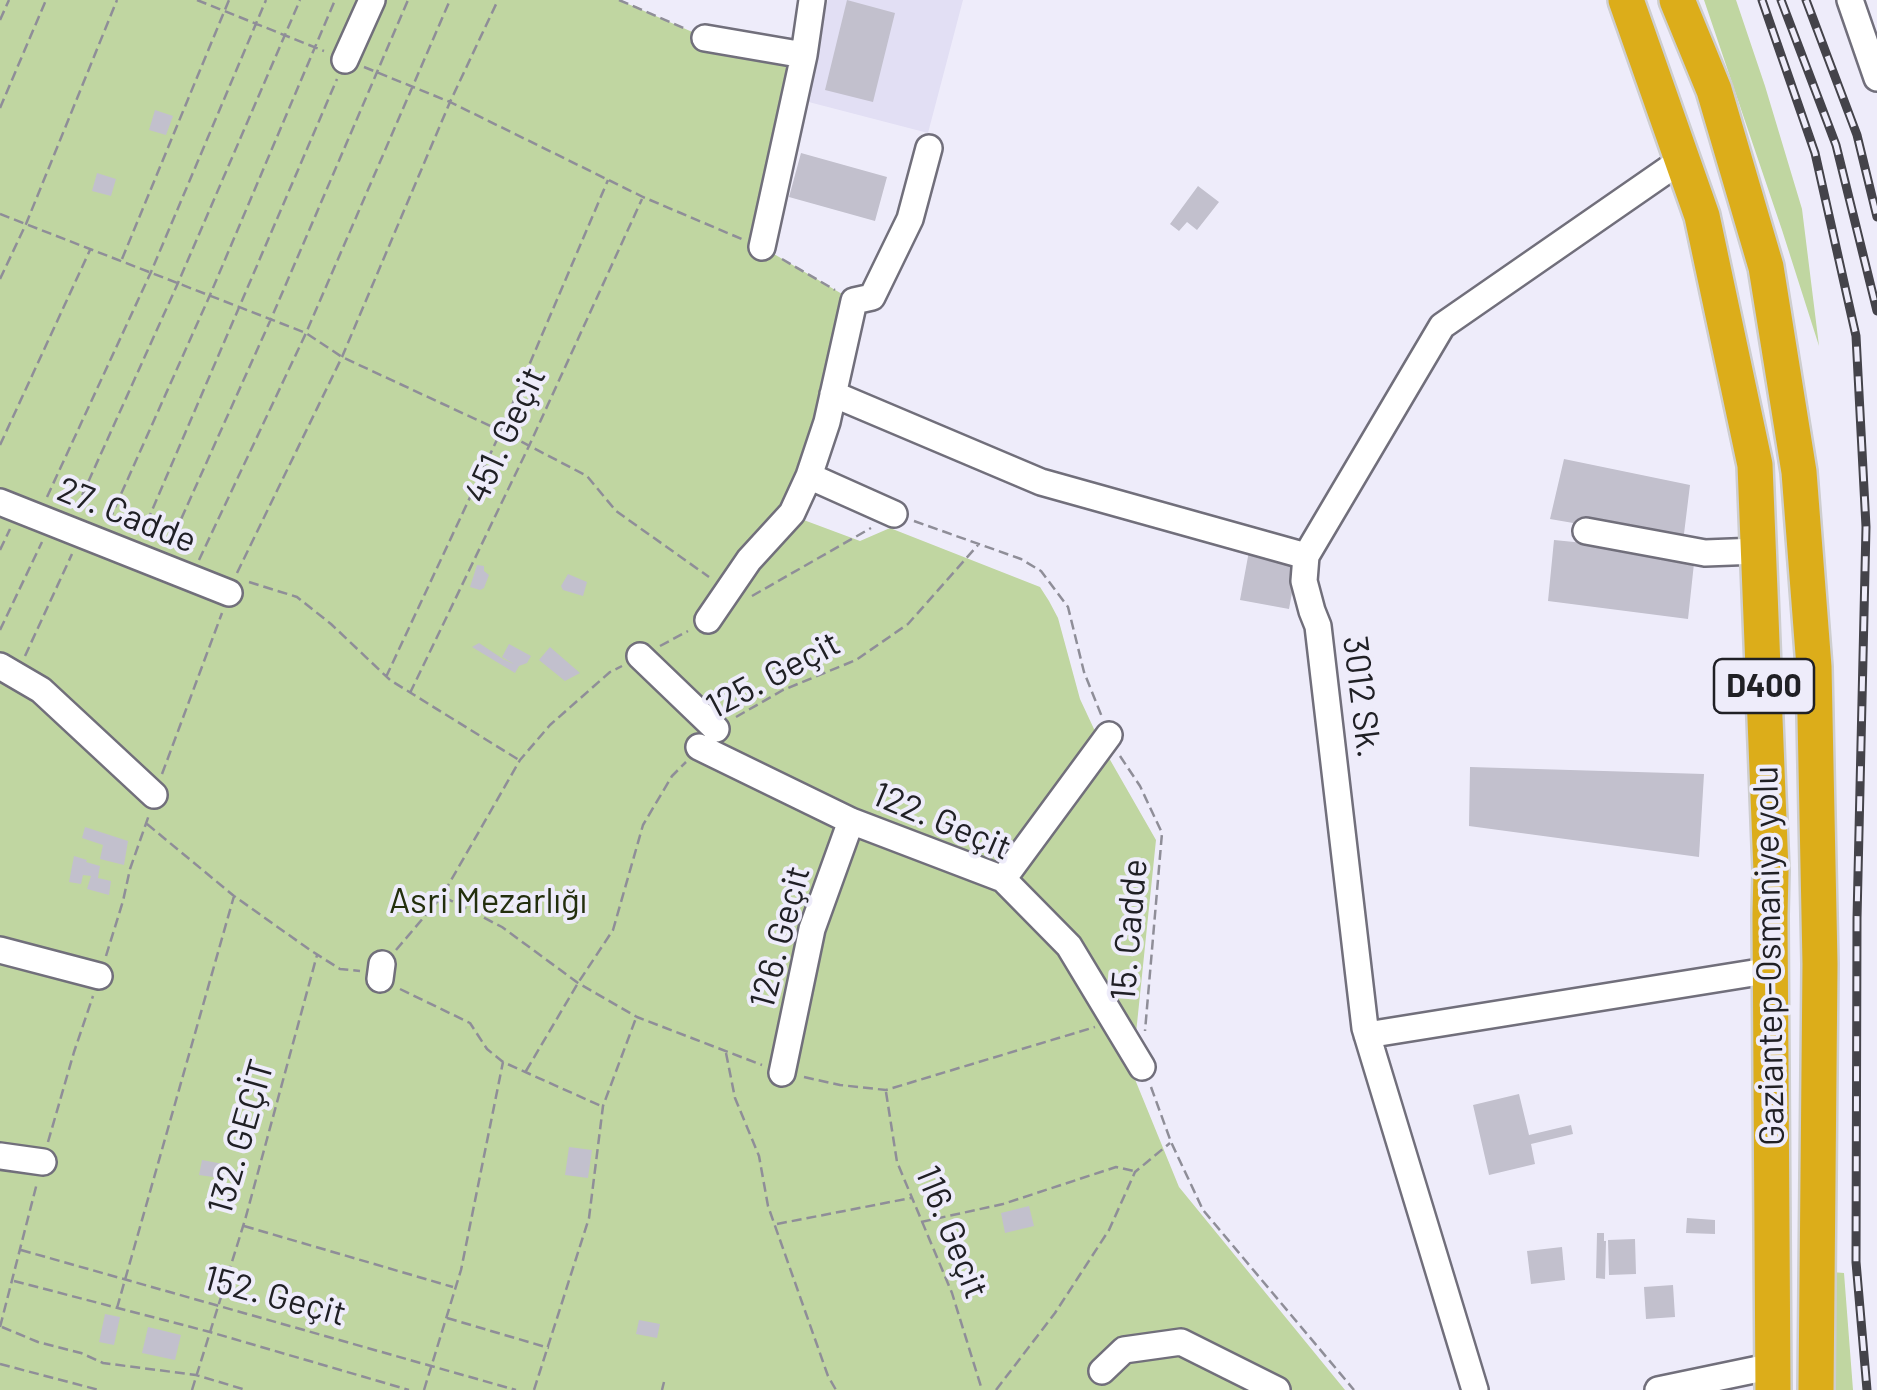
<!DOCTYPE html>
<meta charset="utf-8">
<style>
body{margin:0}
canvas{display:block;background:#eeecfa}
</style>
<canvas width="1877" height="1390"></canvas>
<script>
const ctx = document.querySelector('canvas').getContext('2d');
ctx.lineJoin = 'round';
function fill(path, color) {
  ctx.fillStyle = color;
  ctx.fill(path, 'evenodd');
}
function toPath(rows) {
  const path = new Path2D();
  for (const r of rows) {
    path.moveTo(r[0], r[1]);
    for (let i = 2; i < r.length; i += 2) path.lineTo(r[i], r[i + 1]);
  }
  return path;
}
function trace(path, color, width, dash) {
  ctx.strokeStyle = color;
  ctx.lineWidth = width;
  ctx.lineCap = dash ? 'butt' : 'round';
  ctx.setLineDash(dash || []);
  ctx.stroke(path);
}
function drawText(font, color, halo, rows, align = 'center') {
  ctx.font = font + ' Barlow,sans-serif';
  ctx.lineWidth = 8;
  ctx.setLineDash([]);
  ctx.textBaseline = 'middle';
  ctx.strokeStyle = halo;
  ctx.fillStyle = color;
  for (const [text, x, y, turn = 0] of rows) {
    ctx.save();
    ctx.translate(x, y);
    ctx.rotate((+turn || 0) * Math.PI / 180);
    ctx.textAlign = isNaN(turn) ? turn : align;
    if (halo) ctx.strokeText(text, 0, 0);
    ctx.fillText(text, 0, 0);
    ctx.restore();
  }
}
fill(toPath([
 [828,0,963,0,928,133,801,100]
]), '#e2dff4');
fill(toPath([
 [0,0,619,0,713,41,801,59,762,247,854,301,793,516,860,541,890,528,1040,587,1049,601,1058,618,1080,699,1101,744,1156,840,1132,1072,1179,1187,1345,1390,0,1390],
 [1704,0,1736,0,1765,86,1802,209,1819,346,1782,230],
 [1832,1272,1844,1273,1853,1390,1832,1390]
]), '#c0d6a1');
fill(toPath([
 [847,0,895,13,873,102,825,90],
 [155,110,173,116,166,135,149,130],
 [801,153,887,177,875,221,789,197],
 [97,173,116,179,111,196,92,191],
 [1198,186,1219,202,1197,230,1187,222,1179,231,1170,224],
 [1564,459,1690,485,1683,542,1550,519],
 [1554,540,1695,554,1688,619,1548,601],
 [1249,551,1298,560,1289,609,1240,600],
 [477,565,484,566,484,571,489,575,484,588,480,590,470,587],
 [568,574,587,582,583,596,563,590,561,586],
 [479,643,503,659,514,664,502,657,509,644,531,656,527,663,519,666,515,673,472,647],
 [550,647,580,673,565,681,539,660],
 [1470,767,1704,774,1699,857,1469,826],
 [85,827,128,841,124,865,100,859,103,845,82,838],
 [74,856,87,860,86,862,100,866,98,878,111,881,109,895,87,889,91,876,83,875,81,884,69,882],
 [1519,1094,1529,1135,1571,1125,1573,1134,1531,1144,1535,1164,1489,1175,1473,1105],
 [569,1147,592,1150,588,1178,565,1175],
 [202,1160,223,1164,220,1178,199,1175],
 [1029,1206,1034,1226,1005,1233,1001,1213],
 [1687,1218,1715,1220,1715,1234,1686,1233],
 [1597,1233,1604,1233,1604,1241,1606,1241,1605,1279,1596,1278],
 [1635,1239,1636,1274,1609,1275,1608,1240],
 [1562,1247,1565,1280,1531,1284,1527,1251],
 [1673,1285,1675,1317,1646,1319,1644,1287],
 [105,1314,120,1317,114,1345,99,1342],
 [639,1320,660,1324,657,1338,636,1334],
 [148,1327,181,1335,175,1360,142,1353]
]), '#c2c0cd');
const minor = toPath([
 [1850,0,1877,78],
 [705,38,804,55,762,247],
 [804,55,812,0],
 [345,60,372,0],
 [833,394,1041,482,1306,556],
 [809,476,894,514],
 [0,502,229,593],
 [1586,531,1705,553,1758,551],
 [708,620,749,560,792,513,809,476,827,422,854,301,872,297,910,219,929,148],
 [640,656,716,729],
 [0,666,41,690,154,795],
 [699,747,851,821,1003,879,1069,946,1142,1067],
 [1003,879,1109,735],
 [0,950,99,976],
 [380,979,382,964],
 [1367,1035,1772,970],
 [782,1073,812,929,851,821],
 [0,1156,43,1162],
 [1102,1371,1124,1350,1181,1342,1277,1390],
 [1475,1390,1365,1028,1318,626,1312,611,1304,581,1306,556,1442,326,1683,159],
 [1658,1390,1773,1366]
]);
const highway = toPath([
 [1626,0,1702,216,1755,465,1771,871,1770,915,1773,1390],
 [1677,0,1714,90,1766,267,1799,472,1814,667,1820,964,1816,1390]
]);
trace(minor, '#716f7b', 30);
trace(highway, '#cececf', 40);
trace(toPath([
 [197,0,324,51],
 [619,0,686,29],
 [0,20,9,0],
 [364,67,450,102,643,197,744,240],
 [0,108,46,0],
 [0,214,306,333,342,357,501,431,587,476,616,511,709,577],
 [122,259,229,0],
 [782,259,835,290],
 [0,279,26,224,117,0],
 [0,445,90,250],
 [47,497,151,272,266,0],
 [76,509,178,283,300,0],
 [109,521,210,295,335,0],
 [914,521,1021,559,1041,571,1068,607,1084,672,1102,717],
 [141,536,337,79],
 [169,546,271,319,408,0],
 [0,550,10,529],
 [199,560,306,333,450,0],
 [237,573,342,357,450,102,498,0],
 [249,582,297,597,331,624,390,680,519,760],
 [752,596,871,528],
 [0,630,42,542],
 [660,646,688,631],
 [25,656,72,554],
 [386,677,501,431,608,180],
 [410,693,529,446,642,199],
 [736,717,783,690,856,660,908,624,978,545],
 [1120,756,1140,786,1162,833,1145,1031],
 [162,774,222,613],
 [147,824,234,896,310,950,340,969,360,971],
 [444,897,502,927,578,983,637,1017,762,1065],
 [396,950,442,896,520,760,550,725,610,672,622,666],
 [106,956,123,901,130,869,149,815],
 [400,989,470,1023,487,1049,503,1062,601,1106],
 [726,1053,735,1098,759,1156,768,1206,828,1376,836,1390],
 [526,1071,578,983,613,930,643,825,672,776,686,762],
 [804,1077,840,1085,886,1090,1095,1027],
 [1151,1087,1171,1142,1203,1210,1354,1390],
 [886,1092,897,1162,952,1293,982,1390],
 [48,1142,74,1052,93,996],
 [921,1222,1003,1204,1116,1167,1134,1171],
 [777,1224,911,1198],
 [244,1226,453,1287],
 [21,1250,516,1390],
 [14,1281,210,1332,409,1390],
 [117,1308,234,896],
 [447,1318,549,1348],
 [0,1327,37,1183],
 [2,1327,38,1342,81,1353,103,1363,196,1375,246,1390],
 [0,1364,99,1390],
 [192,1390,245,1220,317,955],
 [424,1390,461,1270,503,1062],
 [534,1390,589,1218,603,1106,636,1018],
 [662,1390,664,1382],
 [996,1390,1055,1313,1109,1230,1135,1172,1170,1143]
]), '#8f8e98', 2.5, [10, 5]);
trace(minor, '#fff', 25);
trace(highway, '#dcad1a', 35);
const rail = toPath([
 [1762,0,1815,153,1856,336,1866,527,1857,918,1856,1262,1867,1390],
 [1781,0,1836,145,1877,311],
 [1806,0,1857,135,1877,217]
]);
trace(rail, '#44434a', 9);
trace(rail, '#eeecfa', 5, [15]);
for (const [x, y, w] of [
 [1764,686,100]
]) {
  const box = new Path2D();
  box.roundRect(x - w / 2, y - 27, w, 54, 8);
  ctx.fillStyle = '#eeecfa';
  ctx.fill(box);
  trace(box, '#202025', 2.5);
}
drawText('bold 32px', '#202025', null, [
 ["D400",1764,686]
]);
drawText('35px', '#202025', '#eeecfa', [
 ["451. Geçit",505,435,-65],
 ["27. Cadde",127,515,22],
 ["125. Geçit",773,675,-28],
 ["3012 Sk.",1362,697,83],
 ["122. Geçit",942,821,23],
 ["15. Cadde",1129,930,-85],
 ["126. Geçit",780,937,-75],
 ["Gaziantep-Osmaniye yolu",1769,956,-91],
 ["132. GEÇİT",241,1137,-74],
 ["116. Geçit",952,1232,68],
 ["152. Geçit",275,1296,15]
]);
drawText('35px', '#232f0d', '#eeecfa', [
 ["Asri Mezarlığı",488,901]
]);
</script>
